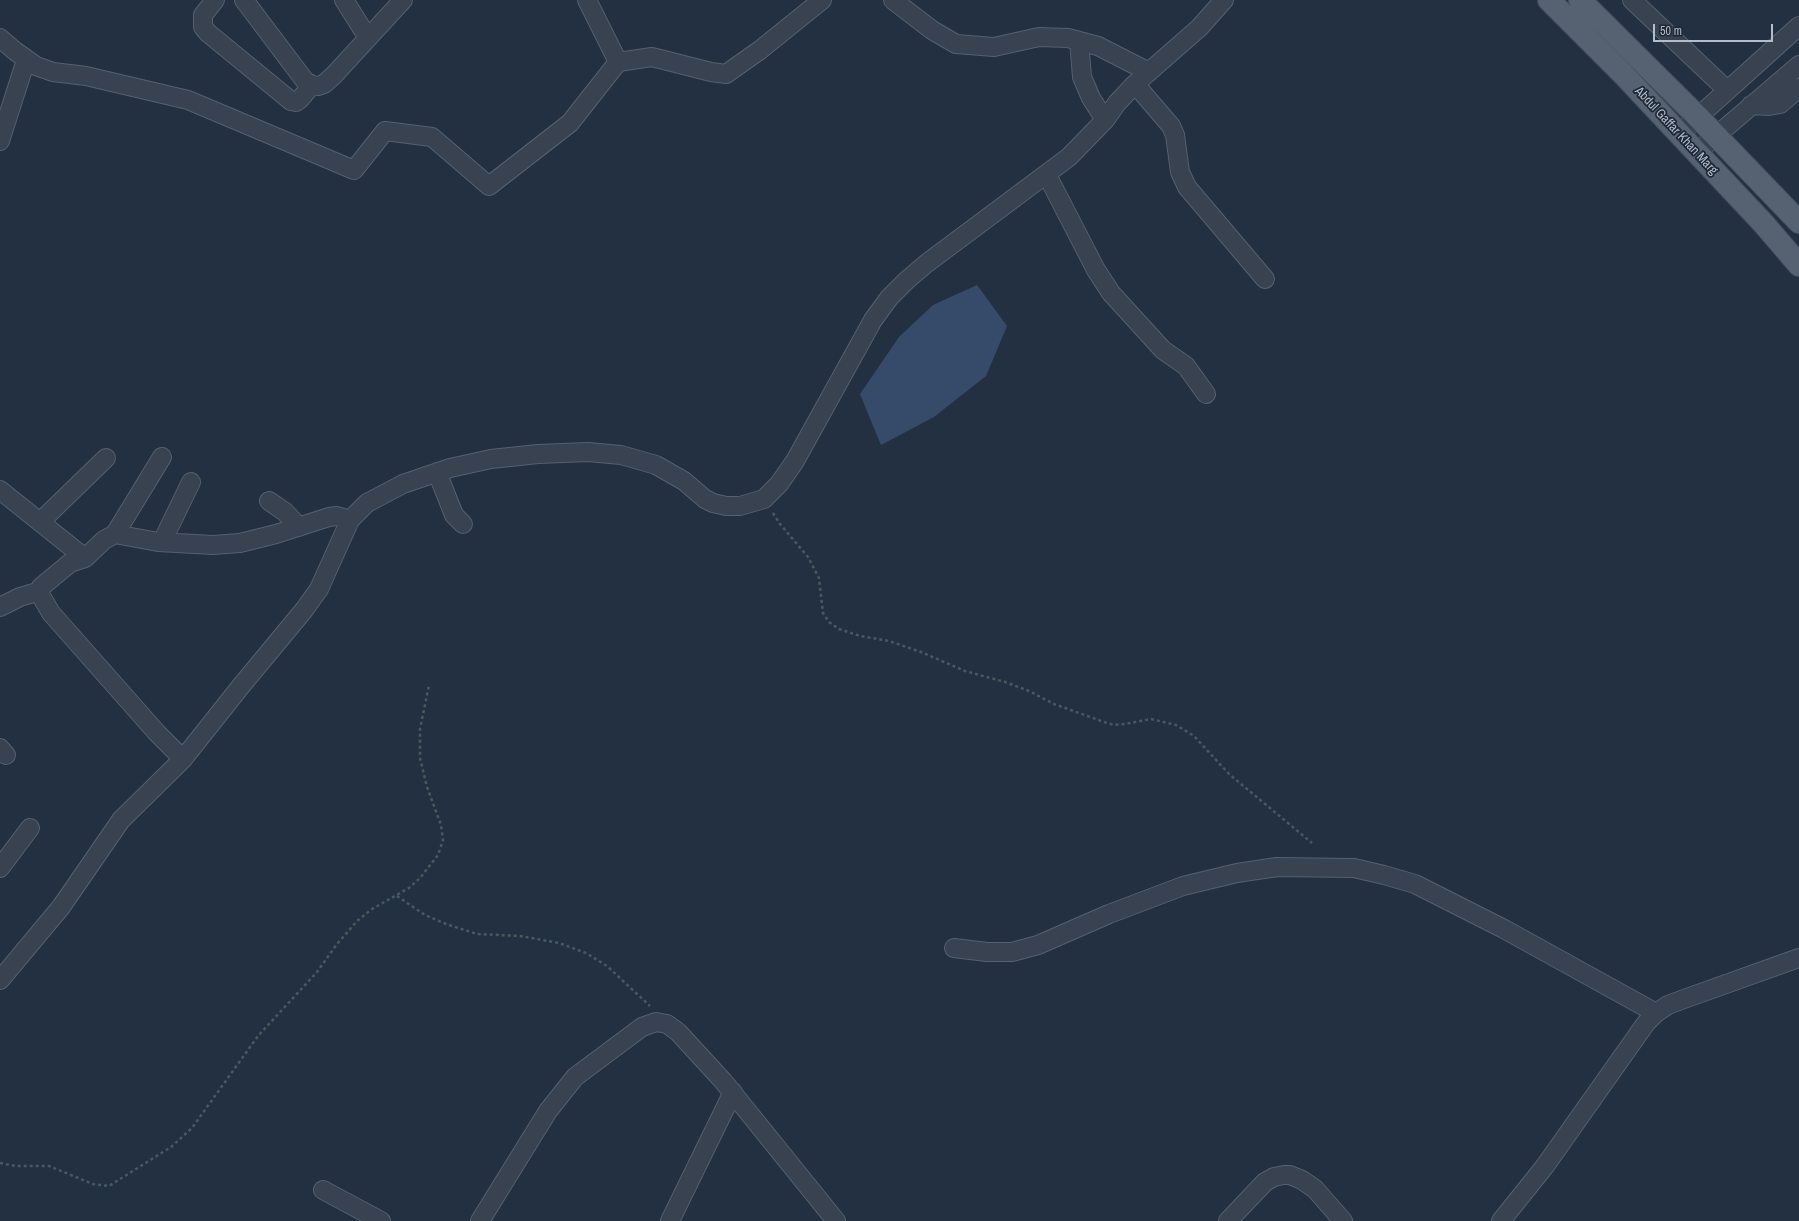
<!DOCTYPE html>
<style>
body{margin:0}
#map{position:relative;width:1799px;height:1221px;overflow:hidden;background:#233041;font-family:"Archivo Narrow",sans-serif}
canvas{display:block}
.scale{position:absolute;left:1653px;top:24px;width:120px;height:18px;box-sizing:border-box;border:2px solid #b4bdcb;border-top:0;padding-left:5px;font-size:12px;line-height:14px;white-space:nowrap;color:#b4bdcb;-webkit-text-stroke:3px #1d2736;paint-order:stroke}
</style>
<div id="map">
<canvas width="1799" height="1221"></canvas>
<div class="scale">50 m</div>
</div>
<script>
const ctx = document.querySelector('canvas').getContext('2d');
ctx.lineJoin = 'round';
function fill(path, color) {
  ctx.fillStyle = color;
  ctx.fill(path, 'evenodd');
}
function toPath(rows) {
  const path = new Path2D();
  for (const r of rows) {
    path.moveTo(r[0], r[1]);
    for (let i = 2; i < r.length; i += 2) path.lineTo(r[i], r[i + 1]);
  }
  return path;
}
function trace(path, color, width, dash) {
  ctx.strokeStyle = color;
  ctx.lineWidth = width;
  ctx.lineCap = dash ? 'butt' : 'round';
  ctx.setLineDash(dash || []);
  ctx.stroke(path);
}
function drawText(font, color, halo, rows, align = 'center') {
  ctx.font = font + ' "Archivo Narrow",sans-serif';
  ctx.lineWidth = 3.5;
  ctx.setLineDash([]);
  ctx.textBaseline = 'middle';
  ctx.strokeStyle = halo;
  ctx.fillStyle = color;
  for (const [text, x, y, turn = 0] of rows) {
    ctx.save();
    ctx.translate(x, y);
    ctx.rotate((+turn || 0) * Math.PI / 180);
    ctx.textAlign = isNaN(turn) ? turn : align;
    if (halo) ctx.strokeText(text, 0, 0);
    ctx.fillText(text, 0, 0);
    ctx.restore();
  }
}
fill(toPath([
 [977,285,1007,326,986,376,934,417,881,445,860,394,899,337,933,305]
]), '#364b69');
const minor = toPath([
 [215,0,203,15,203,27,208,33,291,101,296,102,300,99,312,85],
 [244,0,305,81,312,85,318,86,324,84,334,75,403,0],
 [344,0,368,38],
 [893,0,932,30,956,44,994,47,1039,37,1068,38,1098,46,1149,72],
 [1632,0,1727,90],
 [0,38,15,51,36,66,53,72,86,76,188,100,354,170,385,131,432,137,489,186,570,123,618,62,587,0],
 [1079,41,1082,77,1091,98,1105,120],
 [618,62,652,57,711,72,726,74,760,50,822,0],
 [1135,84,1171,126,1175,135,1180,172,1187,187,1265,279],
 [1751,105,1769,106,1780,104,1799,88],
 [1679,134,1799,26],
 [0,141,26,60],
 [1696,153,1799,65],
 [1047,175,1096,270,1111,293,1163,350,1186,366,1206,394],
 [437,472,454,515,463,524],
 [0,490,85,558],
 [269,501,285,512,299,527],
 [40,522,106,458],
 [115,534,162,457],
 [162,542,191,482],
 [0,607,20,597,40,591],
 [0,748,6,755],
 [183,759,157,733,51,613,41,596,40,591,41,587,70,563,85,558,104,540,115,534,158,542,213,545,240,543,276,534,329,517,337,516,350,520],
 [0,868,30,828],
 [954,948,987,952,1012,952,1038,945,1109,914,1183,886,1237,873,1277,867,1354,868,1384,875,1415,884,1504,929,1656,1013],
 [0,980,61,907,121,820,183,759,241,686,304,610,319,589,350,520,367,503,403,484,450,468,491,459,538,454,588,452,621,455,656,465,684,481,705,499,713,503,726,506,740,506,764,499,779,484,795,461,873,320,889,298,907,280,927,263,1069,157,1105,120,1117,103,1135,84,1199,28,1224,0],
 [323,1190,381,1221],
 [480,1221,548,1111,575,1077,642,1027,656,1022,667,1024,678,1032,723,1081,836,1221],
 [670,1221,733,1092],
 [1228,1221,1265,1182,1274,1177,1284,1175,1290,1175,1302,1180,1315,1189,1343,1221],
 [1501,1221,1545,1166,1646,1023,1656,1013,1668,1005,1684,999,1799,958]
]);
const major = toPath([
 [1549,0,1624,75,1763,223,1799,265],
 [1580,0,1697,116,1799,222]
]);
trace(minor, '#56606e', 20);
trace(major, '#414b5a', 24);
trace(toPath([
 [773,513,780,524,808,557,819,578,823,613,829,622,839,629,860,636,889,641,921,652,965,671,1005,682,1029,691,1054,704,1104,722,1114,725,1125,724,1151,719,1176,725,1194,736,1229,774,1312,843],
 [397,896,425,915,446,924,477,934,520,936,559,943,586,953,607,966,650,1006],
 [0,1163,16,1166,49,1166,93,1184,109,1186,171,1147,192,1128,258,1036,317,972,337,944,357,921,372,909,409,888,420,878,438,855,443,840,441,825,427,787,420,758,420,729,429,685]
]), '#445b5f', 2.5, [3, 3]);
trace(minor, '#384250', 18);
trace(major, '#566171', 22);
drawText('13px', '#b4bdcb', '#1d2736', [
 ["Abdul Gaffar Khan Marg",1676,131,47]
]);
</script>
